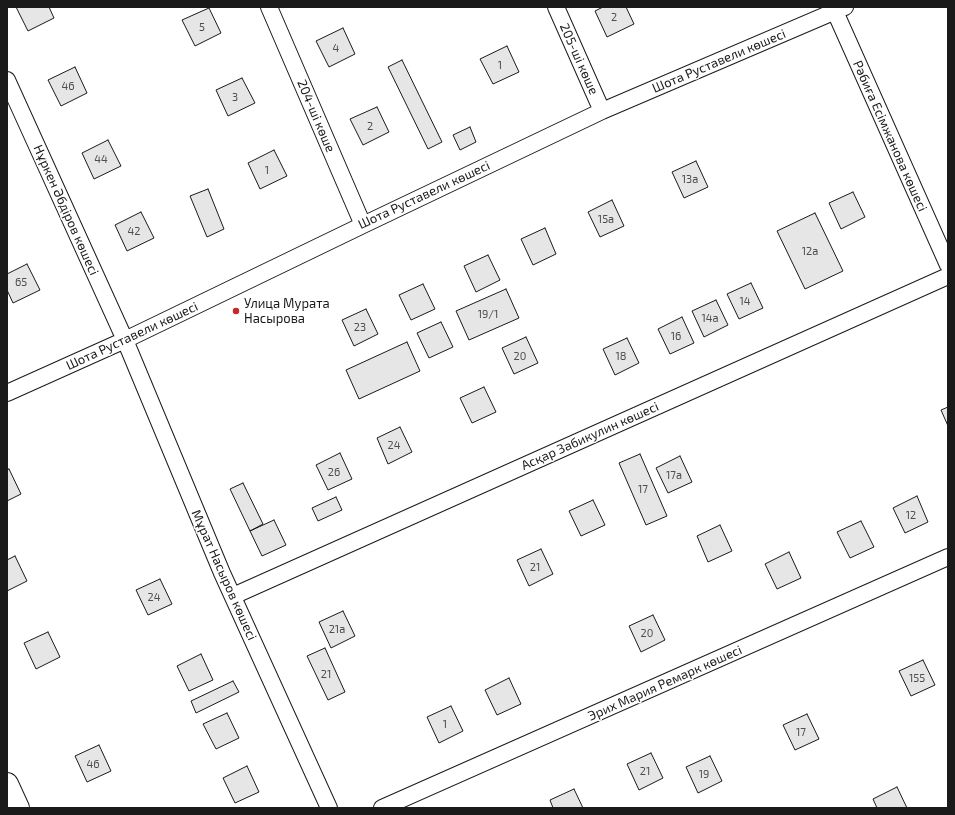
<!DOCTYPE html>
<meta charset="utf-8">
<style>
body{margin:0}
#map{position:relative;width:955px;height:815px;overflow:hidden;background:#fff;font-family:"Exo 2",sans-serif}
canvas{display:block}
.frame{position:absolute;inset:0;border:8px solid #1a1a1a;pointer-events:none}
</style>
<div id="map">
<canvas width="955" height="815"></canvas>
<div class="frame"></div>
</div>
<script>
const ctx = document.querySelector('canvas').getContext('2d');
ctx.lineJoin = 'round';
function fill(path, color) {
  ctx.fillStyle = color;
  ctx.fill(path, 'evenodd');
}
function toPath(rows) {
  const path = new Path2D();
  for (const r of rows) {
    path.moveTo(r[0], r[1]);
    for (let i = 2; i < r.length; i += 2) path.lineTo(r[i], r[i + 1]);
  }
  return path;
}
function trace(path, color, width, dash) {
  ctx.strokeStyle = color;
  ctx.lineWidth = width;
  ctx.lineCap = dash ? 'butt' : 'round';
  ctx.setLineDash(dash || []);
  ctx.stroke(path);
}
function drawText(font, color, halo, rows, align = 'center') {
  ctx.font = font + ' "Exo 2",sans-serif';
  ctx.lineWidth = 3;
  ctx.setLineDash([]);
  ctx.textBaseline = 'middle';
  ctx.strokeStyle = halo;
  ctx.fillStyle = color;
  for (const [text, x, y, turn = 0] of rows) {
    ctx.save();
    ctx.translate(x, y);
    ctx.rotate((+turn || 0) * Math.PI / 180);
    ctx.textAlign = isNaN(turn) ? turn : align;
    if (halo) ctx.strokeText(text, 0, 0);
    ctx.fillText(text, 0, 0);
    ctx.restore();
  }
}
const building = toPath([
 [16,7,49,7,54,18,28,31,16,7],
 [603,7,626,7,634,24,607,37,595,11,603,7],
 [209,8,221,33,195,46,182,20,209,8],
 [343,28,355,54,329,67,316,41,343,28],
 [507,46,519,72,493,84,480,59,507,46],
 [402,60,442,142,428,149,388,67,402,60],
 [75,67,87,93,61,106,48,80,75,67],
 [242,78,255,103,228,116,216,90,242,78],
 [377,107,389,132,363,145,350,119,377,107],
 [470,127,476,142,460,150,453,135,470,127],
 [108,140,121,166,94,179,82,153,108,140],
 [274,150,287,176,260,189,248,163,274,150],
 [696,161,708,187,684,198,672,172,696,161],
 [208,189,224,229,207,237,190,196,208,189],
 [853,192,865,217,841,229,829,203,853,192],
 [612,200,624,226,600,237,588,212,612,200],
 [141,212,154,238,127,251,115,225,141,212],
 [815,213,843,271,805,289,777,231,815,213],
 [545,228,556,254,533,265,521,239,545,228],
 [488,255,500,280,476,292,464,266,488,255],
 [27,264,40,290,13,303,7,290,7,274,27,264],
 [751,283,763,308,739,319,727,294,751,283],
 [423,284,435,309,411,320,399,295,423,284],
 [506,289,519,318,469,340,456,311,506,289],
 [716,300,728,325,704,337,692,311,716,300],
 [366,309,378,334,354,346,342,320,366,309],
 [682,317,694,343,670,354,658,329,682,317],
 [441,322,453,347,429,358,417,333,441,322],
 [526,337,538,363,514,374,502,348,526,337],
 [627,338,639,363,615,375,603,349,627,338],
 [407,342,420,371,359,399,346,370,407,342],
 [484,387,496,412,472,423,460,398,484,387],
 [948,407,948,426,941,410,948,407],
 [400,427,412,452,388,464,377,438,400,427],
 [340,453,352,479,328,490,316,465,340,453],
 [640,454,667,516,646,525,619,463,640,454],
 [680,456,692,482,668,493,656,468,680,456],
 [9,469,21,494,7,501,7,470,9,469],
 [243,483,263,524,250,531,230,489,243,483],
 [917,496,928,522,905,533,893,508,917,496],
 [336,497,342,510,318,521,312,508,336,497],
 [593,500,605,525,581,536,569,511,593,500],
 [274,520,286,545,262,556,250,531,274,520],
 [861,521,874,547,850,558,837,532,861,521],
 [720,525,732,551,708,562,697,536,720,525],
 [541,549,553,574,529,586,517,560,541,549],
 [789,552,801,578,777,589,765,564,789,552],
 [15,556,27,581,7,591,7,560,15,556],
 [160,579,172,604,148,615,136,590,160,579],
 [343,611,355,636,331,648,319,622,343,611],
 [653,615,665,640,641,652,629,626,653,615],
 [48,632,60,657,36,669,24,643,48,632],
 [325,648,345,692,328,700,307,656,325,648],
 [201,654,213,680,189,691,177,666,201,654],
 [923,660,935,685,911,696,899,671,923,660],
 [509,678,521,704,497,715,485,690,509,678],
 [233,681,239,692,196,713,191,701,233,681],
 [451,706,463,731,439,743,427,717,451,706],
 [227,713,239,738,216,749,203,724,227,713],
 [807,714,819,739,795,750,783,725,807,714],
 [99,745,111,771,87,782,75,756,99,745],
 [651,753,663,778,639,790,627,764,651,753],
 [710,756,722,781,698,793,686,767,710,756],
 [247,766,259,792,235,803,223,778,247,766],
 [897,787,907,808,877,808,873,799,897,787],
 [574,789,583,808,553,808,550,800,574,789]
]);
fill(building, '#e6e6e6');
trace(building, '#1a1a1a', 1);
const street = toPath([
 [269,7,363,225],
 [556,7,602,111],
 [833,7,948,265],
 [7,80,125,340,222,573,329,808],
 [7,393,125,340,363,225,602,111,845,7],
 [233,596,948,276],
 [382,808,948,557]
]);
const secondary = toPath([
 [7,784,18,808]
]);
trace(street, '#1a1a1a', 18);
trace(secondary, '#1a1a1a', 24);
trace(street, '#fff', 16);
trace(secondary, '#fff', 22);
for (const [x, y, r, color] of [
 [236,311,4,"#c62828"]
]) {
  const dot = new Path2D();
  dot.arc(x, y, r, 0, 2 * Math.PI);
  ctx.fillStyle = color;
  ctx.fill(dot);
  trace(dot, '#fff', 1.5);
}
drawText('11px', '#4d4d4d', null, [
 ["2",614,17],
 ["5",202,27],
 ["4",336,48],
 ["1",500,65],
 ["46",68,86],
 ["3",235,97],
 ["2",370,126],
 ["44",101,159],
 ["1",267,170],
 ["13а",690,179],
 ["15а",606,219],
 ["42",134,231],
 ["12а",810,251],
 ["65",21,282],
 ["14",745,301],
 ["19/1",488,314],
 ["14а",710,318],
 ["23",360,327],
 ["16",676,336],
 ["20",520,356],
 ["18",621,356],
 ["24",394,445],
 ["26",334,472],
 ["17а",674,475],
 ["17",643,489],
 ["12",911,515],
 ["21",535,567],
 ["24",154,597],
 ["21а",337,629],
 ["20",647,633],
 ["21",326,674],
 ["155",917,678],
 ["1",445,724],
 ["17",801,732],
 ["46",93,764],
 ["21",645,771],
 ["19",704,774]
]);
drawText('13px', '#1a1a1a', '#fff', [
 ["205-ші көше",579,59,66],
 ["Шота Руставели көшесі",719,61,-23],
 ["204-ші көше",316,116,67],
 ["Рәбиға Есімжанова көшесі",890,136,66],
 ["Шота Руставели көшесі",424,195,-25],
 ["Нұркен Әбдіров көшесі",66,210,66],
 ["Шота Руставели көшесі",132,336,-25],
 ["Асқар Забикулин көшесі",590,436,-24],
 ["Мұрат Насыров көшесі",224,575,66],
 ["Эрих Мария Ремарк көшесі",665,683,-24]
]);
drawText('13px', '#1a1a1a', '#fff', [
 ["Улица Мурата",244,304],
 ["Насырова",244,319]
], 'left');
</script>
